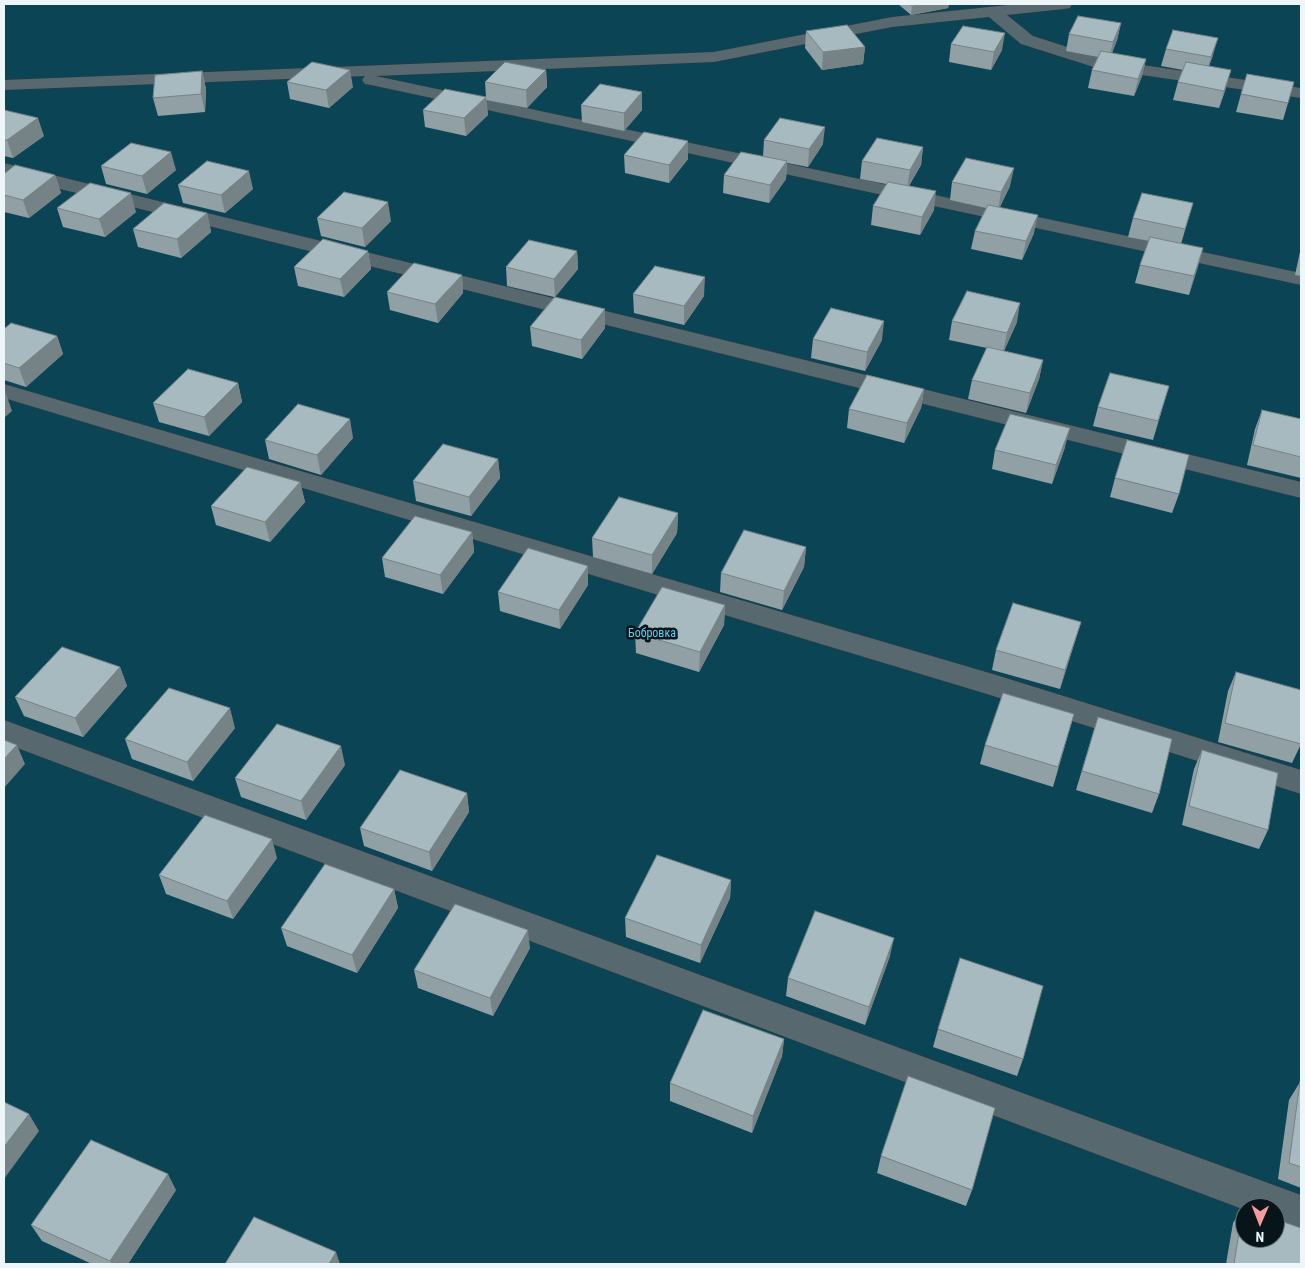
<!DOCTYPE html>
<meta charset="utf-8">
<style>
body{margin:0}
#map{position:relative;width:1305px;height:1268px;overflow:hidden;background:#0f1e23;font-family:"Roboto Condensed",sans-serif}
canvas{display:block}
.frame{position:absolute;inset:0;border:5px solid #edf7fa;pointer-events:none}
.north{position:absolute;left:1235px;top:1198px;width:50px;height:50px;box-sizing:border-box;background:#07151a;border:1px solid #636f74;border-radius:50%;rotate:181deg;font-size:14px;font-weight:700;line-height:20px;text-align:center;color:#edf7fa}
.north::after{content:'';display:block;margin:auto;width:18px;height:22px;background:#f59b9d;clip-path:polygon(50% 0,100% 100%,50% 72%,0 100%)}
</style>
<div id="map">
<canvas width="1305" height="1268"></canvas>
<div class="frame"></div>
<div class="north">N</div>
</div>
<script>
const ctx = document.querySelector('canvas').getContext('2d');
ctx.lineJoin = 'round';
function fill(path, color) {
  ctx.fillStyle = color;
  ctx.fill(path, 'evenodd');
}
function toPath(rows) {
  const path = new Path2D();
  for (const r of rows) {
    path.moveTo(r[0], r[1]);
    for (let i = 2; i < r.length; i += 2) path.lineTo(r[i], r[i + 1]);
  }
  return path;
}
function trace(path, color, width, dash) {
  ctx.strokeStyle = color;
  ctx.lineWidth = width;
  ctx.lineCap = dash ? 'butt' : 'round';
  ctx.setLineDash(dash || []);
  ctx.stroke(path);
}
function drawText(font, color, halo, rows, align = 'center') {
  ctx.font = font + ' "Roboto Condensed",sans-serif';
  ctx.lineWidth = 5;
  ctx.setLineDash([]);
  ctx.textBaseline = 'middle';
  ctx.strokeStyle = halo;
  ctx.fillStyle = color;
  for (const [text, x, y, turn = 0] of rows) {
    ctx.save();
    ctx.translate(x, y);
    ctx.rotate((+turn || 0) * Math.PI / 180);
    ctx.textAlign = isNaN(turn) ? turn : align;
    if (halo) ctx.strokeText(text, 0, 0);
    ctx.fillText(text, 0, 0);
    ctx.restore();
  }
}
fill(toPath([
 [4,4,1301,4,1301,1264,4,1264],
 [1245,1208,1275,1208,1275,1238,1245,1238]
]), '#0b4555');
const street = toPath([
 [1018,4,1072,4,1070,8,1064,9,1007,15,1033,36,1108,60,1301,88,1301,98,1100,69,1021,44,989,17,892,27,714,62,376,76,1301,273,1301,285,371,85,365,84,362,80,365,76,4,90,4,80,714,52,892,17,1018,4],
 [4,163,1301,482,1301,498,4,175,4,163],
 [4,384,993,674,1301,770,1301,794,987,694,4,398,4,384],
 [4,720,1301,1195,1301,1231,1275,1222,1275,1208,1245,1208,1245,1210,4,743,4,720]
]);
trace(street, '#2f383c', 1);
fill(street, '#57686e');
fill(toPath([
 [898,4,949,4,948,8,911,15],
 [1121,23,1117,40,1112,53,1146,59,1142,76,1134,96,1088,88,1092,70,1098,57,1066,51,1069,34],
 [806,31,865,47,863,64,822,70,805,48],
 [951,44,1002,50,991,70,949,62],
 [1166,49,1213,55,1209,66,1226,88,1219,108,1173,100,1178,82,1183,70,1161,66],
 [546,70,547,87,527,108,486,100,488,115,466,136,425,127,423,110,486,97,485,82],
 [202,71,206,89,205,112,158,116,153,98],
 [287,82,353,87,329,108,290,99],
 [642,92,642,110,624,131,582,122,581,105],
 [1241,94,1288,103,1283,120,1236,112],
 [4,110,44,136,13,158,4,156],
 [764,140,823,144,808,167,787,163,786,179,769,203,723,193,724,175,763,156],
 [688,141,688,159,669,183,625,173,624,155],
 [923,147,921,165,909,186,934,210,920,235,871,225,873,206,886,184,860,179,862,161],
 [101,166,176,170,147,194,106,184],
 [4,174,55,175,61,193,29,218,4,212],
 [952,182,1010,186,1000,207,1034,233,1022,260,971,249,975,231,986,208,950,200],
 [178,185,253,189,225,213,183,203],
 [1193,203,1181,244,1203,248,1189,295,1135,283,1140,265,1149,241,1128,237,1133,218],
 [57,208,136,212,105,237,63,227],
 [207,213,211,232,181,258,138,247,133,229],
 [317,218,391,221,365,247,321,236],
 [1301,247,1301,276,1295,275],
 [368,251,371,269,344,297,298,286,294,267],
 [577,251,578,269,555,297,605,328,582,359,532,346,530,327,554,297,507,286,506,267],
 [462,275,463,293,438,323,390,310,387,292],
 [633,294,704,296,684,325,634,313],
 [952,321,1017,322,1004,351,1043,360,1039,379,1026,413,968,399,972,380,987,348,949,340],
 [4,329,57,336,63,354,26,387,4,380],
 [813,339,882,340,865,371,811,358],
 [238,383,242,402,209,436,159,422,153,403],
 [1169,386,1153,440,1093,426,1098,407],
 [924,389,921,408,904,443,847,428,849,409],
 [1262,410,1301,419,1301,478,1247,465,1255,429],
 [353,438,321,475,269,459,265,440],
 [1065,447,1052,484,992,469,995,450],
 [498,459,500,478,471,516,416,501,413,481],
 [1115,478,1179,494,1172,513,1110,497],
 [300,482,305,502,270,542,216,525,211,506],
 [678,513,677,533,652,574,593,557,592,538],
 [472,532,474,552,443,594,385,577,382,558],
 [806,547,804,567,782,610,720,592,721,573],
 [588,566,588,585,560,629,500,611,498,592],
 [725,605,724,625,699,672,636,653,635,633],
 [1081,622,1060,689,992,670,996,650],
 [120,667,127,686,83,737,24,716,15,697],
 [1236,672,1301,744,1292,763,1218,742,1228,691],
 [1074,714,1053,787,980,764,985,745],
 [1098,717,1159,794,1152,813,1076,790],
 [235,728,193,781,132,759,125,739],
 [1202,750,1268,830,1259,849,1182,825,1194,769],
 [345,765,306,820,241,797,235,778],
 [467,793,469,812,432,871,364,846,360,828],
 [277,858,233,919,166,894,159,875],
 [731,880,730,898,700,963,626,937,625,918],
 [394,889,398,908,357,973,287,946,281,928],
 [530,948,493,1016,418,988,414,970],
 [890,956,865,1025,786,996,788,978],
 [938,1029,1023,1059,1017,1076,933,1047],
 [784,1039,782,1056,752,1133,670,1101,670,1083],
 [1300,1082,1301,1083,1301,1188,1278,1179,1289,1100],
 [881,1156,972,1190,966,1206,877,1173],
 [176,1190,128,1264,92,1264,42,1241,31,1225],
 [1243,1207,1301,1264,1226,1264,1233,1223]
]), '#90a0a5');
fill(toPath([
 [927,4,949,4,948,8,911,15,912,6],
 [1121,23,1117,40,1109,59,1113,42],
 [1005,33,1002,50,991,70,994,52],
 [1218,38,1213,55,1206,74,1211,57],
 [865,47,863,64,822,70,823,52],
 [1146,59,1142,76,1134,96,1138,79],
 [350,70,353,87,329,108,326,90],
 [546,70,547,87,527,108,526,90],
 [1231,70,1226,88,1219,108,1224,91],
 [202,71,206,89,205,112,201,94],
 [642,92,642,110,624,131,624,113],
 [486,97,488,115,466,136,464,118],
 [38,118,44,136,13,158,7,140],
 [825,127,823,144,808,167,809,149],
 [688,141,688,159,669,183,669,165],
 [923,147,921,165,907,188,910,170],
 [171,152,176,170,147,194,142,176],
 [787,161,786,179,769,203,770,185],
 [1014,168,1010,186,998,210,1001,192],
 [249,171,253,189,225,213,221,195],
 [55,175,61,193,29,218,23,200],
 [936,191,934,210,920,235,922,217],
 [131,193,136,212,105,237,99,219],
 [388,202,391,221,365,247,362,228],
 [207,213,211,232,181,258,177,239],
 [1038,215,1034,233,1022,260,1026,241],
 [1203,248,1198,267,1189,295,1194,276],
 [368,251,371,269,344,297,340,279],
 [577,251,578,269,555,297,554,279],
 [462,275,463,293,438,323,435,304],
 [705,277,704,296,684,325,684,306],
 [1020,303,1017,322,1003,352,1007,333],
 [605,309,605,328,582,359,581,340],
 [884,321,882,340,865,371,867,352],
 [57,336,63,354,26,387,19,368],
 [1043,360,1039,379,1026,413,1030,393],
 [238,383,242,402,209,436,204,417],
 [924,389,921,408,904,443,907,423],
 [5,391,12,411,4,418,4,392],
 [350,419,353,438,321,475,317,455],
 [1070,428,1065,447,1052,484,1056,465],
 [498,459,500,478,471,516,469,497],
 [300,482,305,502,270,542,265,522],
 [678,513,677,533,652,574,652,555],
 [472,532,474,552,443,594,440,575],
 [806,547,804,567,782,610,784,591],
 [588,566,588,585,560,629,559,610],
 [725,605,724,625,699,672,700,652],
 [1081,622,1075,641,1060,689,1065,670],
 [120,667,127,686,83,737,75,718],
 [230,708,235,728,193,781,187,762],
 [17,745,25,764,4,788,4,759],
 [341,746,345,765,306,820,301,801],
 [467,793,469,812,432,871,429,852],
 [272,839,277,858,233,919,227,901],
 [731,880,730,898,700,963,701,945],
 [394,889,398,908,357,973,352,955],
 [528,930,530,948,493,1016,490,998],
 [894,938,890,956,865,1025,869,1007],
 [784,1039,782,1056,752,1133,753,1116],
 [29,1114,39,1131,4,1179,4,1147],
 [168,1174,176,1190,128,1264,112,1264,110,1261],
 [336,1252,340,1264,329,1264]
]), '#758286');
const building = toPath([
 [909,4,927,4,912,6,909,4],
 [1078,16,1121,23,1113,42,1069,34,1078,16],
 [847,25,865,47,823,52,806,31,847,25],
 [963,26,1005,33,994,52,951,44,963,26],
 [1173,30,1218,38,1211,57,1166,49,1173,30],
 [1101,51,1146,59,1138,79,1092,70,1101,51],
 [312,62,350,70,326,90,287,82,312,62],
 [505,62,546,70,526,90,485,82,505,62],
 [1186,62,1231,70,1224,91,1178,82,1186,62],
 [202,71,201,94,153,98,155,75,202,71],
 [1247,74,1294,82,1288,103,1241,94,1247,74],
 [600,84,642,92,624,113,581,105,600,84],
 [445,89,486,97,464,118,423,110,445,89],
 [4,110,38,118,7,140,4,140,4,110],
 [780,118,825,127,809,149,764,140,780,118],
 [644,132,688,141,669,165,624,155,644,132],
 [877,138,923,147,910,170,862,161,877,138],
 [131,143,171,152,142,176,101,166,131,143],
 [741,152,787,161,770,185,724,175,741,152],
 [966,158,1014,168,1001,192,952,182,966,158],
 [207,161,249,171,221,195,178,185,207,161],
 [15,165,55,175,23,200,4,195,4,174,15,165],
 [888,182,936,191,922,217,873,206,888,182],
 [90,183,131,193,99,219,57,208,90,183],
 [344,192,388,202,362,228,317,218,344,192],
 [1142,193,1193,203,1185,229,1133,218,1142,193],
 [164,203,207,213,177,239,133,229,164,203],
 [988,205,1038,215,1026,241,975,231,988,205],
 [1150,237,1203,248,1194,276,1140,265,1150,237],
 [323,239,368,251,340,279,294,267,323,239],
 [529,240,577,251,554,279,506,267,529,240],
 [414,263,462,275,435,304,387,292,414,263],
 [655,266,705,277,684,306,633,294,655,266],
 [967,291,1020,303,1007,333,952,321,967,291],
 [555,297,605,309,581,340,530,327,555,297],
 [831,308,884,321,867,352,813,339,831,308],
 [11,323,57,336,19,368,4,363,4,329,11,323],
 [987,347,1043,360,1030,393,972,380,987,347],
 [188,369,238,383,204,417,153,403,188,369],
 [1110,373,1169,386,1158,421,1098,407,1110,373],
 [867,375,924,389,907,423,849,409,867,375],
 [298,404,350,419,317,455,265,440,298,404],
 [1262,410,1301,419,1301,457,1253,445,1262,410],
 [1010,414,1070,428,1056,465,995,450,1010,414],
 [1127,440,1189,455,1179,494,1115,478,1127,440],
 [443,444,498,459,469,497,413,481,443,444],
 [247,467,300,482,265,522,211,506,247,467],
 [619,497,678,513,652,555,592,538,619,497],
 [415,516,472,532,440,575,382,558,415,516],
 [744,530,806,547,784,591,721,573,744,530],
 [528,548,588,566,559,610,498,592,528,548],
 [662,587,725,605,700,652,635,633,662,587],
 [1013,603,1081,622,1065,670,996,650,1013,603],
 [62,647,120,667,75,718,15,697,62,647],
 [1236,672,1301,690,1301,744,1225,723,1236,672],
 [169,688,230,708,187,762,125,739,169,688],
 [1003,693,1074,714,1058,767,985,745,1003,693],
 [1098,717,1172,739,1159,794,1082,771,1098,717],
 [277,724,341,746,301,801,235,778,277,724],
 [4,740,17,745,4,759,4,740],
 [1202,750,1278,773,1268,830,1189,806,1202,750],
 [400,770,467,793,429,852,360,828,400,770],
 [205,815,272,839,227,901,159,875,205,815],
 [657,855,731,880,701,945,625,918,657,855],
 [325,864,394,889,352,955,281,928,325,864],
 [455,904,528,930,490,998,414,970,455,904],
 [815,911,894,938,869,1007,788,978,815,911],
 [960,958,1043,986,1023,1059,938,1029,960,958],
 [703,1010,784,1039,753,1116,670,1083,703,1010],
 [908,1076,995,1108,972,1190,881,1156,908,1076],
 [1300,1082,1301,1083,1301,1167,1289,1163,1300,1082],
 [4,1102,29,1114,4,1147,4,1102],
 [91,1140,168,1174,110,1261,31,1225,91,1140],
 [1243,1207,1247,1208,1245,1208,1245,1238,1275,1238,1275,1219,1301,1228,1301,1264,1234,1264,1243,1207],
 [254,1217,336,1252,329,1264,225,1264,254,1217]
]);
fill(building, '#a7bac0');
trace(building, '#758286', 1);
drawText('12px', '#5ad5fb', '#07151a', [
 ["Бобровка",652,634]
]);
</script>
